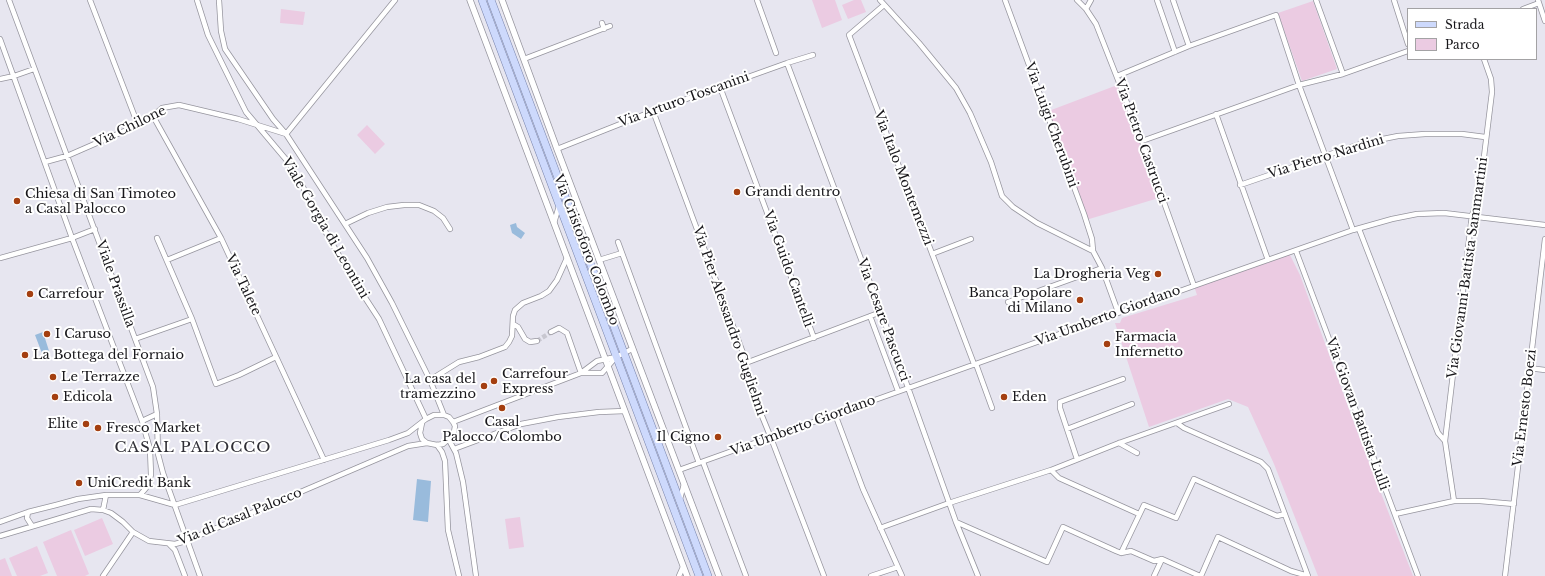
<!DOCTYPE html>
<style>
body{margin:0}
#map{position:relative;width:1545px;height:576px;overflow:hidden;background:#e7e6f0;font-family:"Libre Baskerville",serif}
canvas{display:block}
.legend{position:absolute;left:1407px;top:8px;width:130px;height:52px;box-sizing:border-box;background:#fff;border:1px solid #a3a2a4;margin:0;padding:5px 7px;list-style:none;font-size:12px;color:#18171b}
.legend li{display:flex;align-items:center;gap:8px;height:20px}
.legend b{width:20px;border:1px solid #a3a2a4}
</style>
<div id="map">
<canvas width="1545" height="576"></canvas>
<ul class="legend">
<li><b style="height:5px;background:#cdd9fc"></b>Strada</li>
<li><b style="height:11px;background:#ebcbe2"></b>Parco</li>
</ul>
</div>
<script>
const ctx = document.querySelector('canvas').getContext('2d');
ctx.lineJoin = 'round';
function fill(path, color) {
  ctx.fillStyle = color;
  ctx.fill(path, 'evenodd');
}
function toPath(rows) {
  const path = new Path2D();
  for (const r of rows) {
    path.moveTo(r[0], r[1]);
    for (let i = 2; i < r.length; i += 2) path.lineTo(r[i], r[i + 1]);
  }
  return path;
}
function trace(path, color, width, dash) {
  ctx.strokeStyle = color;
  ctx.lineWidth = width;
  ctx.lineCap = dash ? 'butt' : 'round';
  ctx.setLineDash(dash || []);
  ctx.stroke(path);
}
function drawText(font, color, halo, rows, align = 'center') {
  ctx.font = font + ' "Libre Baskerville",serif';
  ctx.lineWidth = 4;
  ctx.setLineDash([]);
  ctx.textBaseline = 'middle';
  ctx.strokeStyle = halo;
  ctx.fillStyle = color;
  for (const [text, x, y, turn = 0] of rows) {
    ctx.save();
    ctx.translate(x, y);
    ctx.rotate((+turn || 0) * Math.PI / 180);
    ctx.textAlign = isNaN(turn) ? turn : align;
    if (halo) ctx.strokeText(text, 0, 0);
    ctx.fillText(text, 0, 0);
    ctx.restore();
  }
}
fill(toPath([
 [812,0,835,0,842,20,822,28],
 [854,0,861,0,866,12,848,19,842,5],
 [1313,1,1337,69,1302,81,1278,13],
 [281,9,305,12,303,25,280,23],
 [1120,84,1162,197,1086,220,1046,112],
 [367,125,385,144,375,154,357,135],
 [1289,253,1300,275,1357,431,1413,576,1318,576,1274,464,1248,407,1228,399,1149,427,1115,323,1120,323,1122,318,1197,295,1194,286],
 [520,517,524,547,509,549,505,519],
 [102,518,113,544,85,556,74,530],
 [71,530,89,574,85,576,57,576,43,542],
 [37,546,48,573,40,576,17,576,9,558],
 [5,558,12,576,0,576,0,560]
]), '#ebcbe2');
fill(toPath([
 [516,223,517,227,525,233,521,239,512,233,510,225],
 [43,332,50,354,43,356,35,335],
 [417,479,431,481,428,522,413,520]
]), '#99bbdc');
trace(toPath([
 [537,341,551,332]
]), '#c8c7d0', 4.5, [4.5, 2]);
const minor = toPath([
 [9,0,153,387,157,414,158,454,163,473,200,576],
 [90,0,138,125],
 [197,0,208,35,246,112,289,163,303,187,317,217,349,273,379,319,426,419],
 [219,0,221,31,225,49,273,119,286,134,367,258,392,303,430,380,444,415],
 [757,0,776,53],
 [880,0,919,43,956,88,970,113,991,162,1002,196,1013,207,1037,223,1093,251,1102,268,1118,312],
 [1005,0,1084,214,1092,239,1093,251],
 [1077,0,1086,9,1096,24,1142,141,1194,286],
 [1157,0,1175,52],
 [1173,0,1189,46],
 [1316,0,1343,74],
 [1394,0,1408,44],
 [1538,0,1545,21],
 [884,5,849,35,974,364],
 [1086,9,1091,0],
 [1523,9,1539,3],
 [602,23,604,29],
 [0,39,72,238,142,421,150,449,151,475,146,488,140,495],
 [524,59,610,26],
 [787,63,881,312,956,522,978,576],
 [1117,76,1189,46,1276,15,1299,85,1353,230],
 [0,79,14,76,34,69],
 [720,87,814,338],
 [653,111,743,353,743,368,746,377,771,438,824,576],
 [1216,114,1268,260],
 [153,116,221,238,324,460],
 [1142,141,1299,85,1343,74,1408,51],
 [557,149,653,111,787,63,813,55],
 [45,162,67,156,138,125,153,116,162,108,179,105,238,119,286,134,395,0],
 [1240,185,1363,143,1398,136,1425,134,1462,134,1485,137],
 [554,223,559,206],
 [345,224,368,213,387,207,404,205,419,205,434,211,443,218,450,229],
 [1359,229,1438,433,1445,441],
 [157,238,192,319,216,384,239,375,276,357],
 [618,242,699,463],
 [1296,251,1418,576],
 [932,254,971,239],
 [0,258,72,238,95,229],
 [167,260,221,238],
 [599,260,622,253],
 [1008,302,1102,268],
 [870,316,898,391],
 [513,324,518,327,525,339,530,342,537,341],
 [551,332,559,328,567,333,581,373],
 [135,339,192,319],
 [743,364,881,312],
 [976,364,992,408],
 [1529,368,1545,370],
 [581,373,602,373,616,357],
 [430,380,459,362,479,357,505,347,509,342,512,336,513,316,515,310,523,303,541,296,549,291,557,280,567,258],
 [835,414,863,489,902,576],
 [142,421,157,414],
 [453,422,581,373,597,361,616,357,632,349],
 [422,423,420,433,422,439,427,443],
 [1177,423,1184,428,1261,462,1268,469,1308,576],
 [1067,429,1132,404],
 [449,440,456,453,463,482,476,576],
 [1119,443,1137,453],
 [437,445,442,452,445,461,448,530,459,576],
 [454,449,521,424,558,417,599,412,625,411],
 [1077,459,1060,408,1060,402,1123,379],
 [703,462,746,576],
 [679,470,1205,282,1353,230,1392,219,1417,214,1444,213,1545,225],
 [1051,470,1119,443,1229,404],
 [680,499,684,484],
 [1454,501,1445,441,1472,215,1479,197,1492,92,1491,79,1484,59],
 [103,510,106,495],
 [28,512,27,518,32,526],
 [1395,514,1454,501,1480,501,1514,504],
 [0,522,28,512,56,505,78,499,106,495,140,495,175,505,389,440,408,433,426,419,434,415,444,415,449,417,453,422,455,426,454,432,452,436,443,444,437,445,427,443,408,446,186,541,175,544,149,541,133,532,123,522,111,513,103,510,91,509,0,536],
 [956,522,1047,562,1063,527,1116,551,1121,553,1131,551,1154,561,1162,559,1200,576],
 [880,528,949,503,1051,470,1059,478,1139,514],
 [169,544,175,550,185,576],
 [1121,553,1144,505,1176,518,1194,479,1277,516,1285,514],
 [103,576,133,532],
 [679,576,683,567],
 [871,576,898,567],
 [1154,576,1162,559],
 [1201,576,1218,537,1291,571,1308,576],
 [1505,576,1545,239]
]);
const tertiary = toPath([
 [470,0,687,576],
 [502,0,557,149,719,576]
]);
const primary = toPath([
 [482,0,699,576],
 [491,0,708,576]
]);
trace(minor, '#96959e', 6);
trace(tertiary, '#96959e', 7);
trace(primary, '#7884ac', 8);
trace(minor, '#fff', 4.5);
trace(tertiary, '#fff', 5.5);
trace(primary, '#cdd9fc', 7);
for (const [x, y, r, color] of [
 [737,192,4,"#a43f10"],
 [17,201,4,"#a43f10"],
 [1158,274,4,"#a43f10"],
 [30,294,4,"#a43f10"],
 [1080,300,4,"#a43f10"],
 [47,334,4,"#a43f10"],
 [1107,344,4,"#a43f10"],
 [25,355,4,"#a43f10"],
 [53,377,4,"#a43f10"],
 [494,381,4,"#a43f10"],
 [484,386,4,"#a43f10"],
 [55,397,4,"#a43f10"],
 [1004,397,4,"#a43f10"],
 [502,408,4,"#a43f10"],
 [86,424,4,"#a43f10"],
 [98,428,4,"#a43f10"],
 [718,437,4,"#a43f10"],
 [79,483,4,"#a43f10"]
]) {
  const dot = new Path2D();
  dot.arc(x, y, r, 0, 2 * Math.PI);
  ctx.fillStyle = color;
  ctx.fill(dot);
  trace(dot, '#fff', 1.5);
}
drawText('13px', '#18171b', '#fff', [
 ["Via Arturo Toscanini",684,100,-20],
 ["Via Luigi Cherubini",1051,125,70],
 ["Via Chilone",130,127,-26],
 ["Via Pietro Castrucci",1141,141,70],
 ["Via Pietro Nardini",1326,157,-17],
 ["Via Italo Montemezzi",903,178,69],
 ["Viale Gorgia di Leontini",325,228,60],
 ["Via Cristoforo Colombo",586,250,69],
 ["Via Giovanni Battista Sammartini",1468,268,-82],
 ["Via Guido Cantelli",788,269,70],
 ["Viale Prassilla",115,284,70],
 ["Via Talete",243,285,65],
 ["Via Umberto Giordano",1108,316,-20],
 ["Via Cesare Pascucci",883,320,70],
 ["Via Pier Alessandro Guglielmi",729,321,71],
 ["Via Ernesto Boezi",1525,408,-83],
 ["Via Giovan Battista Lulli",1357,414,70],
 ["Via Umberto Giordano",803,426,-20],
 ["Via di Casal Palocco",240,517,-22]
]);
drawText('13px', '#18171b', '#fff', [
 ["Grandi dentro",745,192],
 ["Chiesa di San Timoteo",25,194],
 ["a Casal Palocco",25,209],
 ["La Drogheria Veg",1150,274,"right"],
 ["Banca Popolare",1072,293,"right"],
 ["di Milano",1072,308,"right"],
 ["Carrefour",38,294],
 ["I Caruso",55,334],
 ["Farmacia",1115,337],
 ["Infernetto",1115,352],
 ["La Bottega del Fornaio",33,355],
 ["Carrefour",502,374],
 ["Express",502,389],
 ["Le Terrazze",61,377],
 ["La casa del",476,379,"right"],
 ["tramezzino",476,394,"right"],
 ["Edicola",63,397],
 ["Eden",1012,397],
 ["Casal",502,422,"center"],
 ["Palocco/Colombo",502,437,"center"],
 ["Elite",78,424,"right"],
 ["Fresco Market",106,428],
 ["Il Cigno",710,437,"right"],
 ["UniCredit Bank",87,483]
], 'left');
ctx.letterSpacing = '1px';
drawText('15px', '#302f36', '#fff', [
 ["CASAL PALOCCO",193,448]
]);
ctx.letterSpacing = '0px';
</script>
